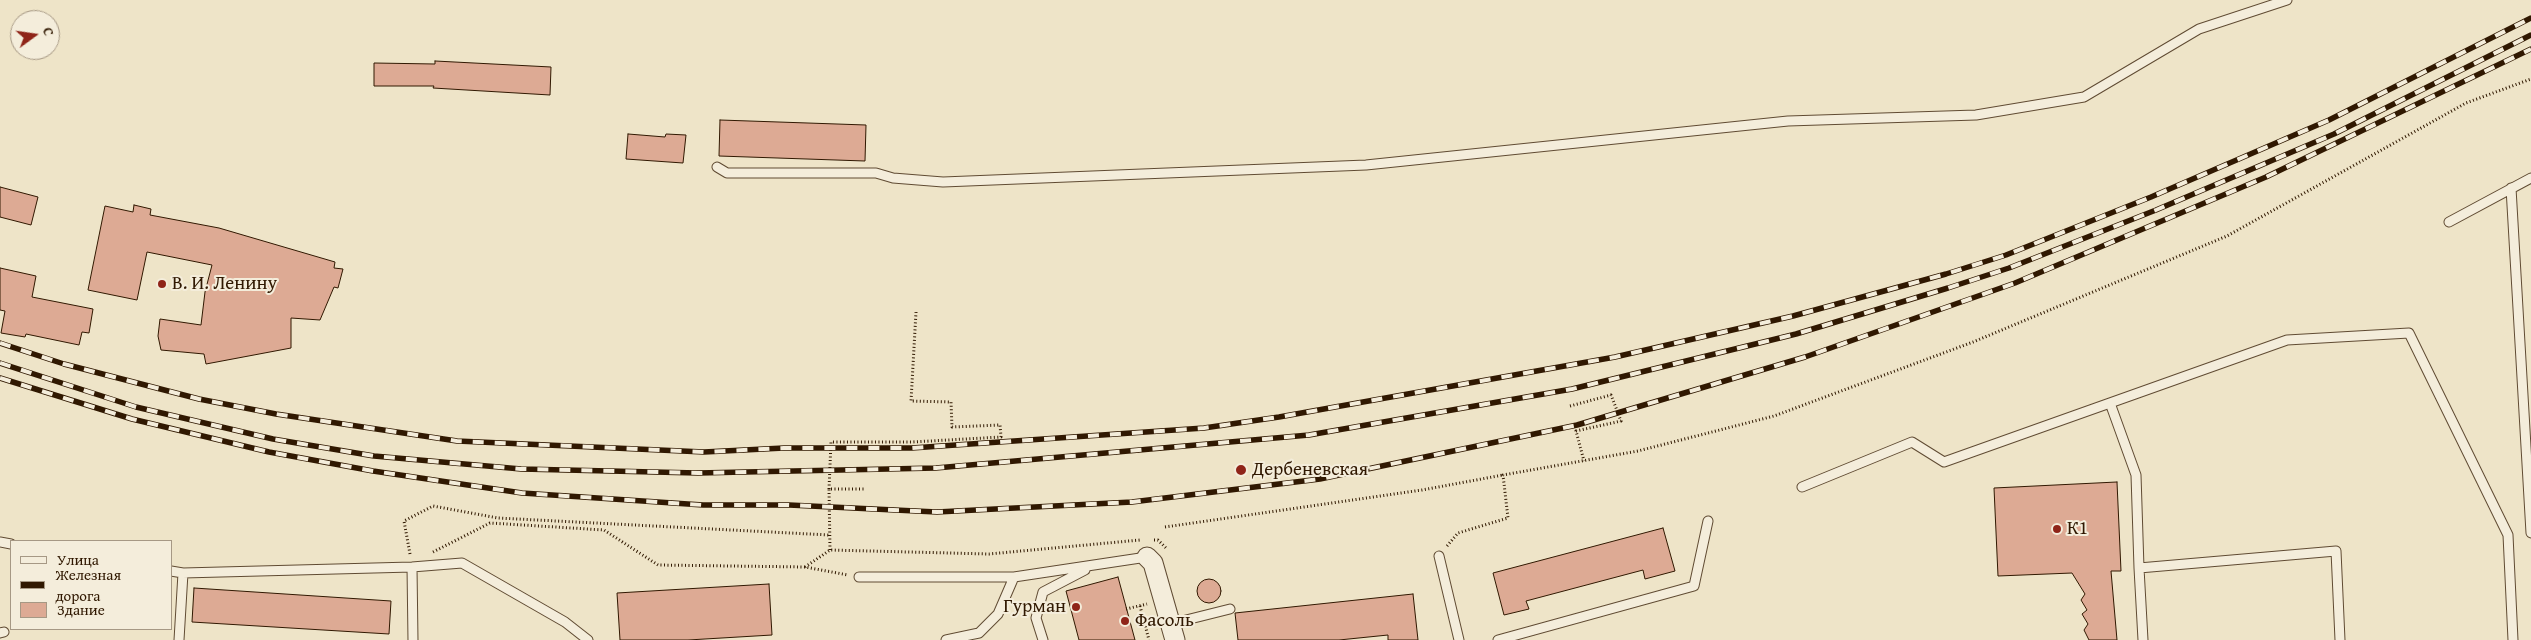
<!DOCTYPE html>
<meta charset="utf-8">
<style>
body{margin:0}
#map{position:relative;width:2531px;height:640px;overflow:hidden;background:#eee4c8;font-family:"Gentium Book Plus",serif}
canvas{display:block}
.legend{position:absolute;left:10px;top:540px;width:162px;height:90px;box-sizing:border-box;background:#f4eddb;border:1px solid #a69884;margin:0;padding:6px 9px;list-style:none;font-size:15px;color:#301801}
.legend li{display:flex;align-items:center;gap:10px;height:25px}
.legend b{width:25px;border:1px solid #a69884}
.north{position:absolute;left:10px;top:10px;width:50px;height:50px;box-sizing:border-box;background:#f4eddb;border:1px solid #a69884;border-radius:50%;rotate:76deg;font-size:14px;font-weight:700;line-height:20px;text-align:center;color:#301801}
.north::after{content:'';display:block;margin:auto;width:18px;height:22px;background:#8f2418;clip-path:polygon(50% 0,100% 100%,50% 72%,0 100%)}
</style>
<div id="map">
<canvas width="2531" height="640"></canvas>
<ul class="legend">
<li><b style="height:6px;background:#f4eddb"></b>Улица</li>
<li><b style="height:6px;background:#301801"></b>Железная дорога</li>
<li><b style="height:14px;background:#ddaa94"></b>Здание</li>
</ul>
<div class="north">С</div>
</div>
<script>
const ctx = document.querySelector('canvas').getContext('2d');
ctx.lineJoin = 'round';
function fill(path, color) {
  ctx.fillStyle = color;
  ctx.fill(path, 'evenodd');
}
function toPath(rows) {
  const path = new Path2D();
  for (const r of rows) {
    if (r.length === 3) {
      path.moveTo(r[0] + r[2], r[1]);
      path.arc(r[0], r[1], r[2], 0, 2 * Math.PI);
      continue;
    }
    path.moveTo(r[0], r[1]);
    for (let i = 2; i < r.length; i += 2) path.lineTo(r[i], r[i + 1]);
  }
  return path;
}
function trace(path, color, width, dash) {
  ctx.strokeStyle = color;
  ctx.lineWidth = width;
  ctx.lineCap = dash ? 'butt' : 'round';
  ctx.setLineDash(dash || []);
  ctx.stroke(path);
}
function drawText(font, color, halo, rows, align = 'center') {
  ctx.font = font + ' "Gentium Book Plus",serif';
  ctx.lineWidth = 4;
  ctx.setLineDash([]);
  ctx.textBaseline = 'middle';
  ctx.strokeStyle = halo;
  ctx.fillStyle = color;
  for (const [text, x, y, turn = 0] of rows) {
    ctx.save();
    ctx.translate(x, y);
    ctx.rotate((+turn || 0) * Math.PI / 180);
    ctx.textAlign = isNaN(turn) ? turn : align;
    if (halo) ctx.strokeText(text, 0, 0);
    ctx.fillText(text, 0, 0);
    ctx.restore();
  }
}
const building = toPath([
 [435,61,551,67,550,95,433,88,434,86,374,86,374,63,435,64,435,61],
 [720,120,866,125,865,161,719,156,720,120],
 [628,134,665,137,666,134,686,135,683,163,626,159,628,134],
 [0,187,38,197,31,225,0,217,0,187],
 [134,205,151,209,150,215,219,228,335,262,334,268,343,269,338,288,334,287,320,320,291,318,291,348,206,364,204,354,161,350,158,336,160,319,201,325,205,292,212,265,147,252,137,300,88,290,105,206,133,212,134,205],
 [0,268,36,276,32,297,93,309,89,333,82,332,79,345,26,334,25,337,1,333,5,311,0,310,0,268],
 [2117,482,2121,571,2111,571,2117,640,2089,640,2084,630,2088,624,2082,614,2087,610,2081,600,2085,594,2072,573,1998,576,1994,488,2117,482],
 [1663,528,1675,571,1645,579,1643,570,1526,601,1529,609,1504,615,1493,573,1663,528],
 [1118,577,1135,640,1079,640,1066,591,1118,577],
 [1209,591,12],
 [769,584,772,635,688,640,620,640,617,593,769,584],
 [194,588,391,601,389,634,192,622,194,588],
 [1413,594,1418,640,1388,640,1388,635,1339,640,1238,640,1235,613,1413,594]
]);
fill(building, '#ddaa94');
trace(building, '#301801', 1);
const service = toPath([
 [717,167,727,173,876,173,893,178,943,182,1366,165,1788,121,1976,115,2084,97,2199,29,2287,0],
 [2511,188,2531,533],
 [2449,222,2531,178],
 [2110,403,2136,475,2139,568],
 [1802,487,1912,442,1944,462,2287,340,2409,333,2508,535,2513,640],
 [0,542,11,544],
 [1439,556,1459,640],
 [412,567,413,640],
 [171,571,183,573,412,567,462,563,565,622,588,640],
 [859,577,1014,577,1147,557],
 [1170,624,1230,609],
 [0,633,4,632],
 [179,640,183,573],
 [946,640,979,633,998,614,1014,577],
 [1043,640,1036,618,1043,592,1085,570],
 [1498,640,1694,586,1708,521],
 [2143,640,2139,568,2336,551,2340,640]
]);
const minor = toPath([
 [1147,557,1153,563,1175,640]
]);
trace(service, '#604b33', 11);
trace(minor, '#604b33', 21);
trace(toPath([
 [1570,406,1611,395,1621,421,1576,431,1584,461],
 [829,489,831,442,912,442,1001,437,1000,425,952,427,951,402,911,401,916,312],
 [1165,527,1422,490,1503,475],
 [1154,540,1158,540,1166,548],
 [1447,546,1458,533,1508,518,1503,475,1638,451,1774,416,1973,342,2227,236,2466,103,2531,79],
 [830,550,829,489,865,489],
 [433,552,490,523,604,530,658,565,805,567,848,575],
 [410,554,404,521,433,506,498,518,829,535],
 [805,567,830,550,989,554,1140,540],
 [1140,606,1149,640],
 [1126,609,1147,604]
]), '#301801', 3, [1, 2.5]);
trace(service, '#f4eddb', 9);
trace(minor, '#f4eddb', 19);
const rail = toPath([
 [0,343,64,364,199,399,276,414,457,441,704,452,784,448,912,448,1204,428,1279,417,1615,357,1793,316,1946,274,2006,255,2151,197,2329,120,2531,18],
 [0,363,136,407,273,439,374,456,521,469,698,473,936,468,1309,435,1572,389,1796,334,1948,288,2009,268,2156,210,2334,134,2531,35],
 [0,378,132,419,269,452,373,471,522,493,703,505,789,505,937,512,1132,502,1320,479,1577,425,1805,357,2015,283,2266,177,2531,49]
]);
trace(rail, '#301801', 5.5);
trace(rail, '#f4eddb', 4, [11]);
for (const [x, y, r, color] of [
 [162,284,5,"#8f2418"],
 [1241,470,6,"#8f2418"],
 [2057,529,5,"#8f2418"],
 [1076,607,5,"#8f2418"],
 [1125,621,5,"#8f2418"]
]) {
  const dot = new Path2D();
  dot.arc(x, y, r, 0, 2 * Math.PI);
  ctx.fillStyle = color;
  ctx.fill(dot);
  trace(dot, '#f4eddb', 2);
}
drawText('19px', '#301801', '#f4eddb', [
 ["В. И. Ленину",172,284],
 ["Дербеневская",1252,470],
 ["К1",2067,529],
 ["Гурман",1066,607,"right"],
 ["Фасоль",1135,621]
], 'left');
</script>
